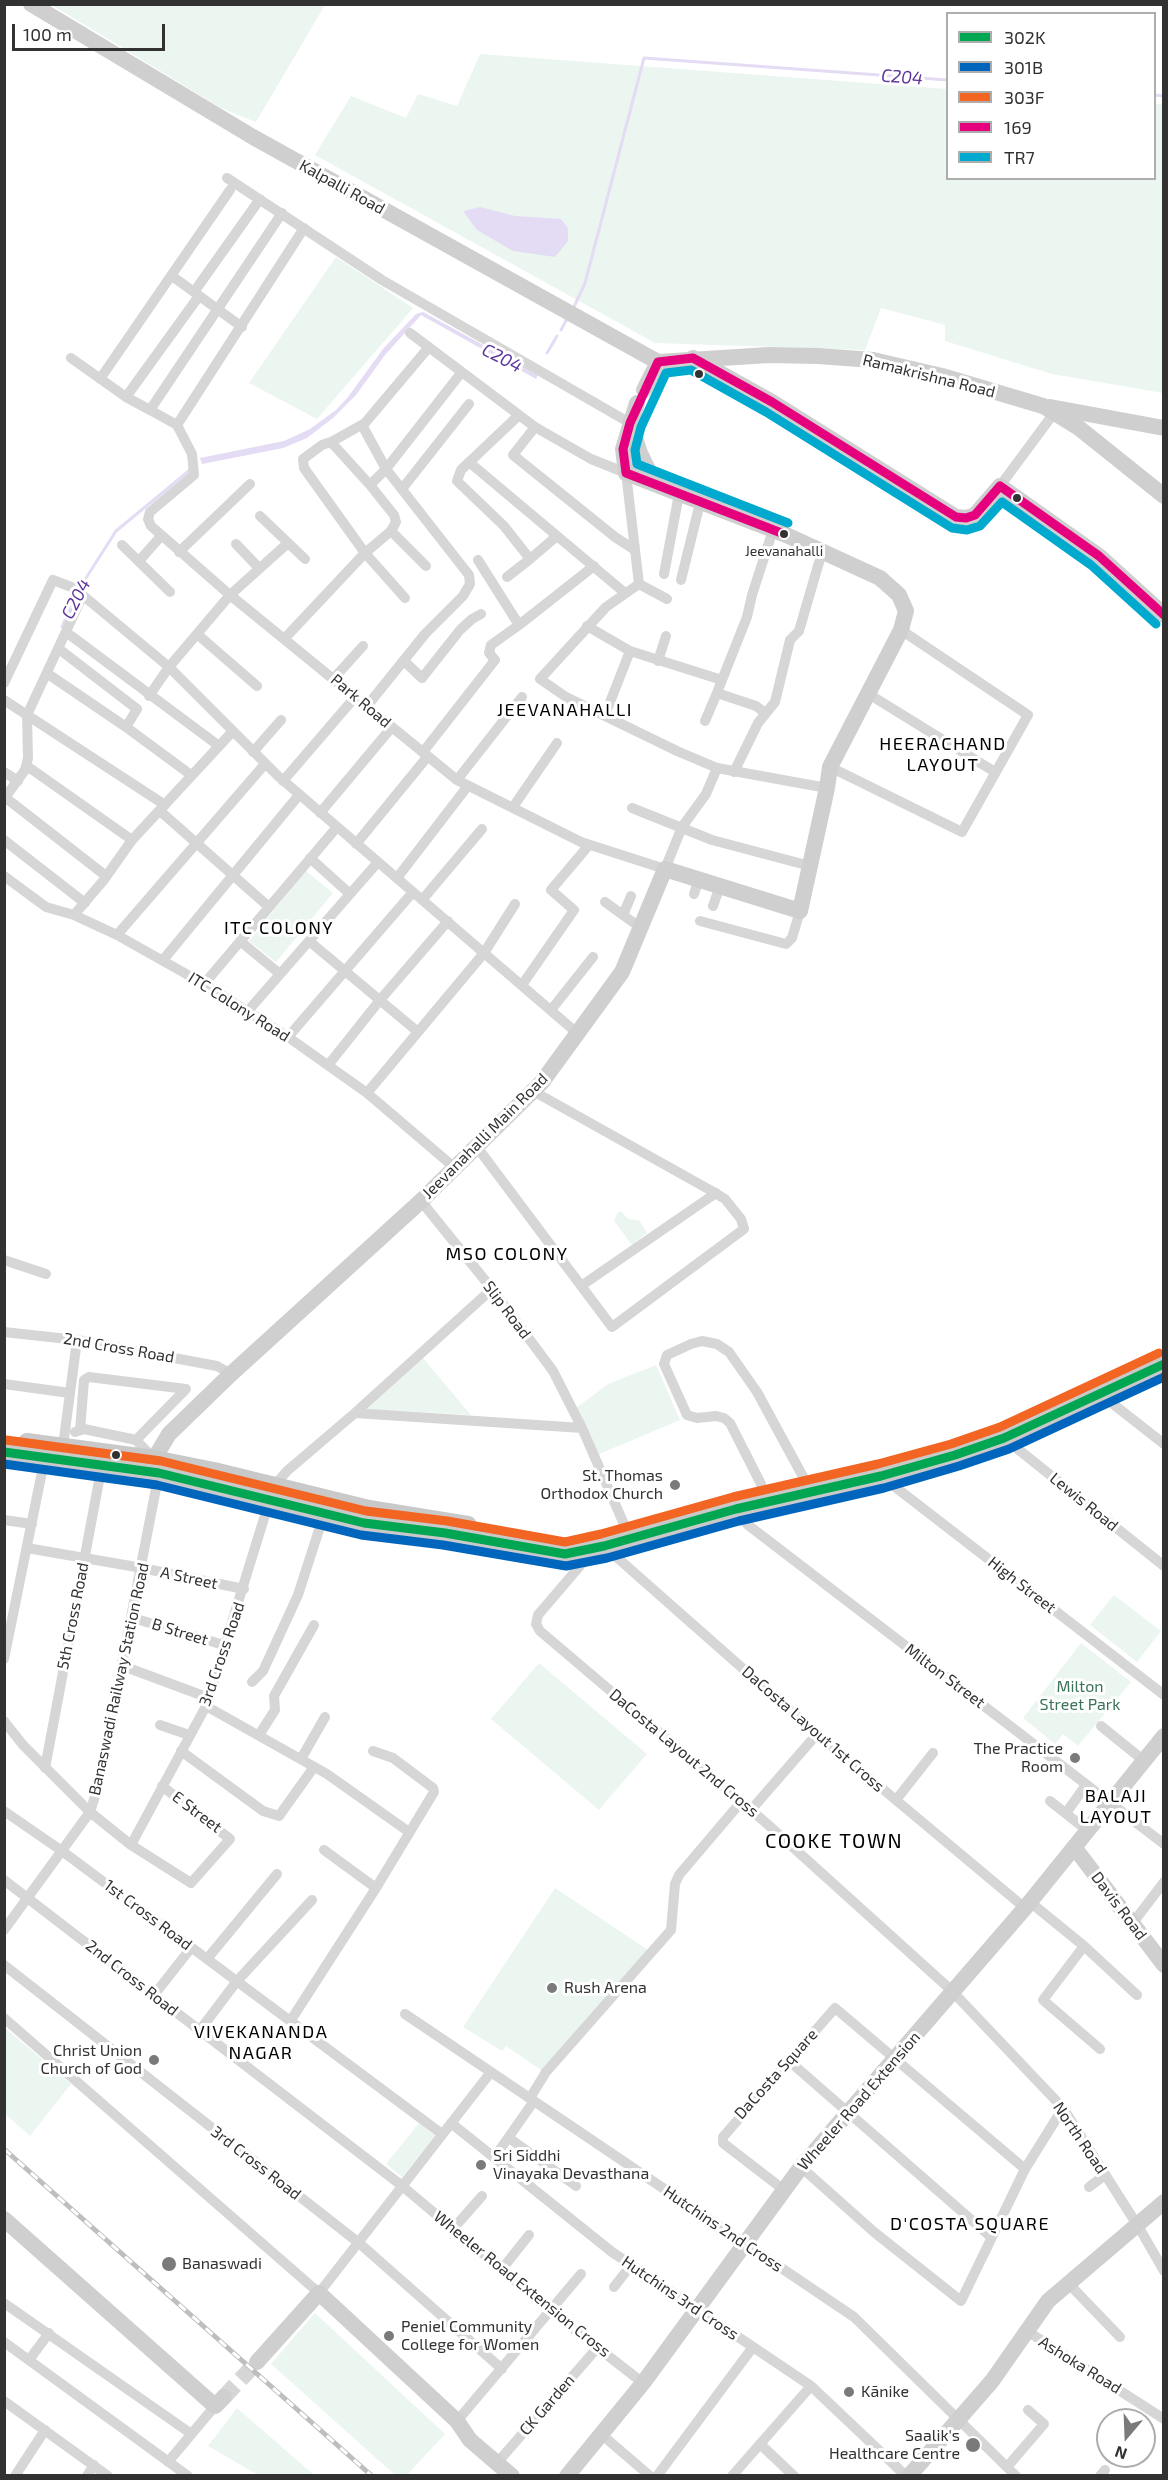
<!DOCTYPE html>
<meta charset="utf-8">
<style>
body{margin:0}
#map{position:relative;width:1168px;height:2480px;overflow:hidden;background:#fff;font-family:"Exo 2",sans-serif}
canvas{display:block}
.frame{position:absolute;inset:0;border:6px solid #323232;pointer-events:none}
.legend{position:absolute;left:946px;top:12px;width:210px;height:168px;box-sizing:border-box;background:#fff;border:2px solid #adadad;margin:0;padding:8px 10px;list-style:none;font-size:18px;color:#323232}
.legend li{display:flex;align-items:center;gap:12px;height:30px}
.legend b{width:30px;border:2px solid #adadad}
.north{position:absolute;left:1096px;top:2408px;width:60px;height:60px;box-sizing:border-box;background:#fff;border:2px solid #adadad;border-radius:50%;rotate:199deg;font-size:16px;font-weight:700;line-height:24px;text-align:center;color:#323232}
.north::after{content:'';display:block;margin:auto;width:21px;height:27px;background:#7a7a7a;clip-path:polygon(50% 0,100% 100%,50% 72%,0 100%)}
.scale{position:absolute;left:12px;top:24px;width:153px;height:27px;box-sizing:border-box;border:3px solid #323232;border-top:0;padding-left:8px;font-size:18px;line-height:21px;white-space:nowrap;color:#323232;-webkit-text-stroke:4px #fff;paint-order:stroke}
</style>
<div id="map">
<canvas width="1168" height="2480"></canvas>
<div class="frame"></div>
<ul class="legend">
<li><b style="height:8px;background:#00a651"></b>302K</li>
<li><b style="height:8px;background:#0065bd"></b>301B</li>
<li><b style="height:8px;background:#f26522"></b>303F</li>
<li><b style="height:8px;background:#e5007d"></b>169</li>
<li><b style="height:8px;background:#00a9ce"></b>TR7</li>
</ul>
<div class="north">N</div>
<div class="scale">100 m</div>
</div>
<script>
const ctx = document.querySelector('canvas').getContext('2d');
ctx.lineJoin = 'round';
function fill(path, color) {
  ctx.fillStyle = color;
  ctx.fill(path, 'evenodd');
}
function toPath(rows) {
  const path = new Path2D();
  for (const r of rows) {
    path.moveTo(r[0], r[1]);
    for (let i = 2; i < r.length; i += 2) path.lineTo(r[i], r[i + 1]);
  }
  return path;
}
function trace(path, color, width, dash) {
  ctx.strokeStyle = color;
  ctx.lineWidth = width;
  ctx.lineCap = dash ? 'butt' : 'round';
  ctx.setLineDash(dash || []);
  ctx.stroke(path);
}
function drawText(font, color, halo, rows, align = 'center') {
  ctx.font = font + ' "Exo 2",sans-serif';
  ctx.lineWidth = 6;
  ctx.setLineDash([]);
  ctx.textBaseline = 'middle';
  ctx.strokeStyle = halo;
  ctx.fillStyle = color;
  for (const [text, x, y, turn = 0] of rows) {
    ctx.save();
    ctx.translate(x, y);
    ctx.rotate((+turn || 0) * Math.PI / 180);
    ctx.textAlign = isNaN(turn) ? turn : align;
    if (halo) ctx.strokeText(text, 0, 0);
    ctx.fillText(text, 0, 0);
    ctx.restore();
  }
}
fill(toPath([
 [52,5,325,5,256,122,221,108],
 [480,54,947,89,948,178,1154,178,1155,104,1163,104,1163,393,1052,374,945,341,945,325,881,308,865,350,655,343,315,155,351,96,406,118,418,94,457,106],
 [336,257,413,308,317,419,249,383],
 [306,871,333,893,276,962,249,941],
 [618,1212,622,1212,628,1219,639,1220,647,1233,632,1245,614,1221],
 [423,1358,471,1415,368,1409],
 [656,1365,680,1420,599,1454,576,1408,608,1384],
 [1114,1595,1161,1631,1137,1662,1090,1625],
 [1081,1643,1131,1682,1078,1746,1063,1734,1055,1744,1023,1718],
 [539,1663,647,1754,599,1810,491,1719],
 [555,1888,648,1950,544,2072,506,2046,502,2051,463,2027],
 [4,2027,71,2084,30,2136,5,2114],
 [419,2123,435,2136,402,2177,386,2164],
 [315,2313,445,2434,407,2475,395,2475,271,2364],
 [237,2408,314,2475,258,2475,208,2446]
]), '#ecf6f0');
fill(toPath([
 [480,207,515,216,561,219,568,228,568,241,555,257,513,251,477,230,463,211],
 [423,312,538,375,536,379,421,315,385,355,356,395,333,418,307,438,283,448,202,464,200,458,284,441,310,429,336,410,348,397,383,349,416,314]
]), '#e4dbf4');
trace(toPath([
 [1154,95,1164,96],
 [573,309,585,283,644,58,948,80],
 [561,330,568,317],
 [547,353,557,336],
 [79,589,116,531,190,470],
 [62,627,76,595]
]), '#e4dbf4', 3);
trace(toPath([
 [224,2397,257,2362]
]), '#d6d6d6', 16, [16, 8]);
trace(toPath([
 [227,178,382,280,630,423],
 [304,228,177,425,192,454,194,475,150,512,148,519,151,526,230,595,457,780,581,842,665,869,682,827,706,794,717,768],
 [172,276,242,327],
 [194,292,260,199],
 [410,333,535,427,591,459,626,473,639,584,606,607,540,679,566,697,677,751,717,768,827,788],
 [71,358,126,397,150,410],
 [100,379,230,190],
 [126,397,199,296],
 [519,415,461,470,457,481,504,526,530,559,557,536],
 [177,425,150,410,282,213],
 [362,425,386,469,469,575,470,584,463,596,425,634,367,706],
 [535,427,513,455,615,537,635,550],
 [331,442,365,423,429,347],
 [469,462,625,593],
 [370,485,386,469,461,373],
 [1000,486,1054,413],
 [402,489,469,404],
 [260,516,305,559],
 [391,531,426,566],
 [236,544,259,568],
 [122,545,170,592],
 [179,552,250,484],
 [478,560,519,625],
 [139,561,161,536],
 [664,574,679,494],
 [507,577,530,559],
 [681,580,700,503],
 [639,584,667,599],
 [83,595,27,715,165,805],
 [587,626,630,651,722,680,717,693,756,706,764,712],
 [66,632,219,746],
 [197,634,257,686],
 [285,638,365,553,391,531,396,522,394,515,370,485,331,442,322,445,303,459,304,468,365,553,405,598],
 [59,649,137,709,126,727],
 [404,661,422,678,460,630,472,619,481,614],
 [658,661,666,636],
 [48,674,126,727,191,775],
 [334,678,363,646],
 [722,680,747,617,752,595,773,530],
 [4,683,53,580,74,588,169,667,278,776,577,1033],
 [867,693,995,772],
 [149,696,169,667,230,595,288,543],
 [4,700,27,715,28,758,25,770,4,799],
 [605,715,630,651],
 [705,721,717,693],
 [253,752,281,720],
 [423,752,495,660,489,653,491,645,519,625,594,566],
 [27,766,132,840],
 [830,767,962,832,1028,715,901,630],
 [4,772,18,781],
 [734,772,758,723,775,702,790,640,799,631,822,552],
 [457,780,522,697],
 [283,781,356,696],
 [6,798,106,876],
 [513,807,557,743],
 [632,808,712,840,810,866],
 [160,811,269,907],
 [320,813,392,727],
 [4,840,85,903],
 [356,844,428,756],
 [310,858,350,894],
 [4,876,46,907,74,915,117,935,204,984,288,1037,367,1093,455,1168],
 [397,878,467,787],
 [694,894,699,879],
 [422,900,482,829],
 [605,902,641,928],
 [713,906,720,886],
 [74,915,103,881,132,840,233,731],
 [623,915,631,896],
 [700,921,786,944,792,938,800,911],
 [117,935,265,764],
 [240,941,280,974],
 [309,941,418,1032],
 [163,960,299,795],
 [204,984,337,827],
 [522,985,574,910,551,890,589,845],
 [551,1010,593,957],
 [247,1012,378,862],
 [288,1037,413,892],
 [329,1064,380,1000,448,921],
 [367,1093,484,953,515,904],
 [477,1147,612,1327,744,1229,741,1219,725,1199,710,1190,533,1091],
 [421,1201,492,1289,553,1371,582,1428],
 [4,1260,46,1274],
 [581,1286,716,1193],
 [4,1332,77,1340,217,1366,231,1374],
 [4,1384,70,1393],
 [1099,1393,1164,1444],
 [355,1413,582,1428,630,1538],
 [80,1430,84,1380,89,1377,186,1389,136,1440],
 [75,1432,84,1429,136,1440,154,1459],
 [1004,1438,1164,1566],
 [63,1446,77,1340],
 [881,1476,1164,1695],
 [763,1495,761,1484,730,1423,724,1418,716,1416,697,1418,687,1415,664,1364,667,1355,691,1344,702,1341,717,1344,729,1352,757,1392,807,1484],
 [735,1505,736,1509,748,1525,1164,1844],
 [4,1520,32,1524],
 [585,1539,585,1560,538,1615,536,1624,540,1631,765,1822,951,1990,1063,2108,1141,2231,1164,2271],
 [604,1546,817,1734,1025,1908],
 [27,1548,142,1568,244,1589],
 [133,1618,227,1646],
 [4,1659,45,1457],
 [123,1666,209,1698],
 [252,1682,263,1671,298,1595,326,1508],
 [206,1706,327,1774,409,1832],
 [4,1721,23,1745,90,1812,131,1845,191,1883,230,1839,162,1786],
 [160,1725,189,1735],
 [1101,1726,1143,1760],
 [259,1735,275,1710,274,1696,314,1625],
 [181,1751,263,1811,279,1816,314,1767],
 [301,1759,325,1717],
 [45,1768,102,1465],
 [896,1800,933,1753],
 [1050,1801,1088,1831],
 [751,1810,817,1734],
 [4,1811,62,1851,442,2134],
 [1066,1813,1086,1785],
 [131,1845,206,1706,274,1486,287,1471,355,1413,492,1289],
 [324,1850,376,1888],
 [4,1880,401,2185,552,2312,643,2383],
 [1030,1902,1084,1946,1043,2000,1100,2049],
 [1132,1924,1164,1882],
 [4,1930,90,1812,98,1787,159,1473],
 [1084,1946,1137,1995],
 [207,1959,277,1874],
 [4,1965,359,2243,502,2369],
 [154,1995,191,1948],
 [405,2014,854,2317,1016,2476],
 [4,2018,319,2293,491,2072],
 [291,2020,376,1888,434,1792,433,1788,393,1758,373,1751],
 [200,2030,237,1981,312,1900],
 [788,2060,991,2237],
 [530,2098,546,2072,671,1930,675,1884,679,1875,741,1802],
 [451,2123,612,2252,811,2386,906,2476],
 [509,2138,576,2186],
 [494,2158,534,2101],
 [801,2167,874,2232,961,2301,1025,2169,1063,2108],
 [1089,2187,1105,2175],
 [784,2190,723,2143,723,2137,835,2008,1025,2169],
 [453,2229,482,2196],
 [502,2269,529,2235],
 [1068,2283,1120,2337],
 [614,2287,631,2265],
 [4,2303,190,2433],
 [1027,2331,1164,2419],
 [4,2342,188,2476],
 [29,2360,49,2333],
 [4,2401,108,2476],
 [457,2421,581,2274],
 [601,2434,650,2476],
 [760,2444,794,2476],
 [168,2462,215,2406],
 [497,2463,598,2347],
 [1007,2467,1044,2424,1028,2410],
 [15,2476,45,2430],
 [87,2476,94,2465],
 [657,2476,753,2347],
 [732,2476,811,2386],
 [1100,2476,1105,2470]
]), '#d6d6d6', 10);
trace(toPath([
 [31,4,253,137,658,362],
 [693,358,772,402,956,517,966,518,975,515,1000,486,1099,556,1164,615],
 [658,362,769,355,818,356,873,360,942,376,1043,406,1079,428,1164,496],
 [644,390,658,362],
 [1050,407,1164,428],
 [630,423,640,453,655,484],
 [154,1459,169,1434,231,1374,421,1201,542,1082,622,972,665,869,800,911,827,788,830,767,901,630,906,611,899,595,880,578,784,534,626,473,623,449,637,403],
 [1074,1847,1164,1965],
 [4,2219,215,2406,224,2397],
 [257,2362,319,2293,457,2421,470,2440,512,2476],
 [567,2476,643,2383,801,2167,1025,1908,1164,1736],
 [909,2476,992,2381,1048,2301,1164,2202]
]), '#cfcfcf', 16);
trace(toPath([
 [27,1442,154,1459,214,1471,369,1509,468,1525],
 [4,1452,159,1473,364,1523,445,1533,565,1554,604,1546,736,1509,881,1476,955,1455,1004,1438,1164,1364]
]), '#c9c9c9', 18);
const rail = toPath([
 [4,2149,372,2476]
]);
trace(rail, '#bebebe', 5);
trace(rail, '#fff', 3, [9]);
trace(toPath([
 [4,1452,159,1473,364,1523,445,1533,565,1554,604,1546,736,1509,881,1476,955,1455,1004,1438,1164,1364]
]), '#00a651', 9);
trace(toPath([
 [4,1464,157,1485,361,1535,443,1545,566,1566,607,1558,739,1521,884,1488,959,1466,1009,1449,1164,1377]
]), '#0065bd', 9);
trace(toPath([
 [6,1440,161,1461,366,1511,447,1521,565,1542,601,1534,733,1497,878,1464,951,1444,1000,1427,1159,1353]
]), '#f26522', 9);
trace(toPath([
 [784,534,626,473,623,449,630,423,658,362,693,358,772,402,956,517,966,518,975,515,1000,486,1099,556,1164,615]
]), '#e5007d', 9);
trace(toPath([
 [788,523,637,464,635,450,641,427,666,373,691,370,766,412,952,528,967,530,980,526,1002,502,1091,565,1156,624]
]), '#00a9ce', 9);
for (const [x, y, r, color] of [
 [699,374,5,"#323232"],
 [1017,498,5,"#323232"],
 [784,534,5,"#323232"],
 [116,1455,5,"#323232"],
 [675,1485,6,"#7a7a7a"],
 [1075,1758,6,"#7a7a7a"],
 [552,1988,6,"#7a7a7a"],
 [154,2060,6,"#7a7a7a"],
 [481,2165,6,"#7a7a7a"],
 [169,2264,8,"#7a7a7a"],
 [389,2336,6,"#7a7a7a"],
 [849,2392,6,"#7a7a7a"],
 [973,2445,8,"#7a7a7a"]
]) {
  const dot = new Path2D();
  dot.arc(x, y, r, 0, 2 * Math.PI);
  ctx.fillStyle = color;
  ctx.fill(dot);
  trace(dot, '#fff', 2);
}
drawText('14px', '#323232', '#fff', [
 ["Jeevanahalli",784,551]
]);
drawText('16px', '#323232', '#fff', [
 ["Kalpalli Road",342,187,29],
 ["Ramakrishna Road",929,376,14],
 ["Park Road",361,701,40],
 ["ITC Colony Road",239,1007,32],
 ["Jeevanahalli Main Road",485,1136,-45],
 ["Slip Road",507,1310,53],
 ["2nd Cross Road",119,1348,10],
 ["Lewis Road",1084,1502,39],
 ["A Street",189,1578,12],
 ["High Street",1022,1585,38],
 ["5th Cross Road",73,1616,-79],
 ["B Street",180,1632,17],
 ["3rd Cross Road",222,1654,-71],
 ["Milton Street",945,1676,37],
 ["Banaswadi Railway Station Road",119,1679,-78],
 ["DaCosta Layout 1st Cross",813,1729,41],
 ["DaCosta Layout 2nd Cross",684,1753,40],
 ["E Street",197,1812,37],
 ["Davis Road",1119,1906,53],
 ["1st Cross Road",148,1915,37],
 ["2nd Cross Road",132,1978,38],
 ["DaCosta Square",776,2074,-48],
 ["Wheeler Road Extension",859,2101,-49],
 ["North Road",1080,2138,56],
 ["3rd Cross Road",256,2163,38],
 ["Hutchins 2nd Cross",723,2229,34],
 ["Wheeler Road Extension Cross",522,2284,39],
 ["Hutchins 3rd Cross",680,2298,34],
 ["Ashoka Road",1080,2365,32],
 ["CK Garden",547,2405,-49]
]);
drawText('16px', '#323232', '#fff', [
 ["St. Thomas",663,1476,"right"],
 ["Orthodox Church",663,1494,"right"],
 ["The Practice",1063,1749,"right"],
 ["Room",1063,1767,"right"],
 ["Rush Arena",564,1988],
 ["Christ Union",142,2051,"right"],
 ["Church of God",142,2069,"right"],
 ["Sri Siddhi",493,2156],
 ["Vinayaka Devasthana",493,2174],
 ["Banaswadi",182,2264],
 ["Peniel Community",401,2327],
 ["College for Women",401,2345],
 ["Kānike",861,2392],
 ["Saalik's",960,2436,"right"],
 ["Healthcare Centre",960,2454,"right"]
], 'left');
drawText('16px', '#3a7358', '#fff', [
 ["Milton",1080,1687],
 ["Street Park",1080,1705]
]);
drawText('italic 18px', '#5e379d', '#fff', [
 ["C204",902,77,4],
 ["C204",502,358,27],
 ["C204",76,599,-63]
]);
ctx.letterSpacing = '1.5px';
drawText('18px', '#000', '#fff', [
 ["JEEVANAHALLI",565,710],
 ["HEERACHAND",943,744],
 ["LAYOUT",943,765],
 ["ITC COLONY",279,928],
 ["MSO COLONY",507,1254],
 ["BALAJI",1116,1796],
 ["LAYOUT",1116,1817],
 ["VIVEKANANDA",261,2032],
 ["NAGAR",261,2053],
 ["D'COSTA SQUARE",970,2224]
]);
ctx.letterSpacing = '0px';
ctx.letterSpacing = '1.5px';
drawText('20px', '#000', '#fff', [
 ["COOKE TOWN",834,1841]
]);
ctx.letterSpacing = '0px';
</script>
